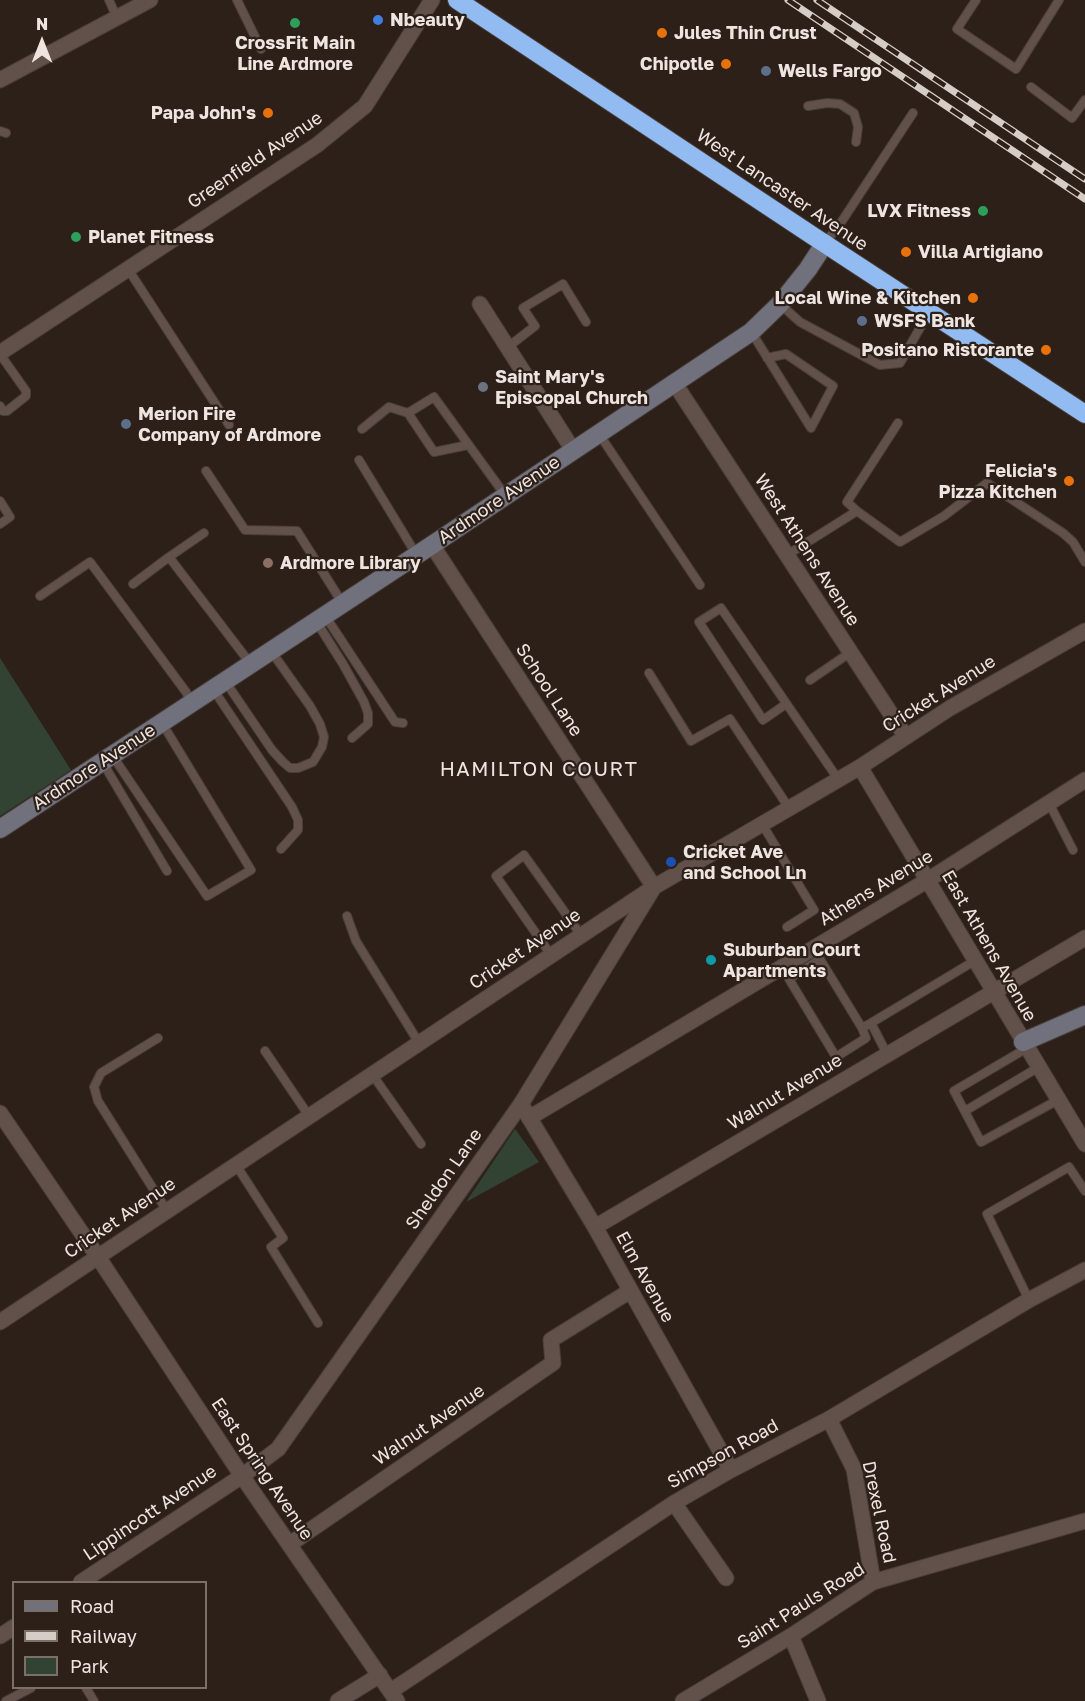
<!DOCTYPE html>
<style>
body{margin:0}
#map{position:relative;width:1085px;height:1701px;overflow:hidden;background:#2d2019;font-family:"Golos Text",sans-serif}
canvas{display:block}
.legend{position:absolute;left:12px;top:1581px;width:195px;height:108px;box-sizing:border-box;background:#2d2019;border:2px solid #7b6f69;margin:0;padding:8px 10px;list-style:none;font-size:18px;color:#efe5e0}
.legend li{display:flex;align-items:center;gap:12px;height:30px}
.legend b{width:30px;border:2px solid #7b6f69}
.north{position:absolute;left:12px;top:12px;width:60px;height:60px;-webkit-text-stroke:4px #2d2019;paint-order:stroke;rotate:0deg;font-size:16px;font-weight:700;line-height:24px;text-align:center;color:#efe5e0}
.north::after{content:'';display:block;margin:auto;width:21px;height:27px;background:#efe5e0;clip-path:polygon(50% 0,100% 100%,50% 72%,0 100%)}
</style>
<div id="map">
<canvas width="1085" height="1701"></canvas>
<ul class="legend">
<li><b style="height:8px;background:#70717c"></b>Road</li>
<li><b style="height:8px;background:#d7cdc7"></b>Railway</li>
<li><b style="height:16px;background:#334333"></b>Park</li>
</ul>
<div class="north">N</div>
</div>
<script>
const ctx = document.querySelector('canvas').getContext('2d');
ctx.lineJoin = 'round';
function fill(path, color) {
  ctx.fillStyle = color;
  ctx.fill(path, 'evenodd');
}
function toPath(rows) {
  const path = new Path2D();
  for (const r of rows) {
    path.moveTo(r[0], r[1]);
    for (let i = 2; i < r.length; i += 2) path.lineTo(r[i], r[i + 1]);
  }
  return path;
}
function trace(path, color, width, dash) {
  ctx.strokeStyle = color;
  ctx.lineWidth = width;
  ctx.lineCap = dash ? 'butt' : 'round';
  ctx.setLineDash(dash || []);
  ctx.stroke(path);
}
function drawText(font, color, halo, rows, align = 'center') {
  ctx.font = font + ' "Golos Text",sans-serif';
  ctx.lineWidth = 4.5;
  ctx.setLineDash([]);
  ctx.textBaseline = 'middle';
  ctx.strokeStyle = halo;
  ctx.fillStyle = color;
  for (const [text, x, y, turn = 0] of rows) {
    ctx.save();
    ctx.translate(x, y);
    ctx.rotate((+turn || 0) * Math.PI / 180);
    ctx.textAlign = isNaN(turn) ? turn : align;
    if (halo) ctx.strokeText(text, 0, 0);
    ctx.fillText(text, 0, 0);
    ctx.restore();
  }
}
fill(toPath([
 [0,658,71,770,0,816],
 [515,1129,539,1162,466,1202]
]), '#334333');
const lane = toPath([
 [109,0,117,18],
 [237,0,261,49],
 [976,0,957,29,1016,69,1059,0],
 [1031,87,1072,118,1085,100],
 [808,106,827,103,840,104,854,113,858,127,856,142],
 [0,131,6,133],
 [825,243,840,224,913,113],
 [128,269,229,425],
 [780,304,800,322,880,365,900,363,929,312],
 [752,333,811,428,833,386,786,354,767,358],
 [508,347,535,326,523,308,563,284,586,322],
 [0,354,26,391,26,396,7,411,3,411,0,406],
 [898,423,847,502,857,511,900,542,944,516,987,483,1063,533,1073,542,1085,562],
 [362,429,389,407,408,413],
 [599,434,700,585],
 [468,445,434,452,408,413,434,397,505,495],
 [359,460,416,554],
 [206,471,245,530,297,531,343,604],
 [0,501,10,517,0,524],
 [204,533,169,557,250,663],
 [787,555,857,511],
 [133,584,169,557],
 [40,596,90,562,186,692,191,703],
 [326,617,395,722,403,723],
 [316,621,343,664,364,702,368,713,368,724,352,738],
 [649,673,691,741,730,719,789,808],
 [810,680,851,652],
 [225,681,272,750,283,762,290,768,298,768,313,762,322,747,324,737,320,724,310,706,271,651],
 [213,689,292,807,298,820,298,830,281,849],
 [786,704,763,720,699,622,721,608,838,779],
 [112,755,207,896,251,870,162,723],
 [103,763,167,871],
 [1049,803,1073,850],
 [762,824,814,910,787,927],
 [347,916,356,941,419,1043],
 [551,955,496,876,524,855,581,935],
 [862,1028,866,1038,836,1057,789,979,820,959,862,1028,871,1023],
 [158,1038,101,1073,94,1087,98,1101,167,1211],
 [1027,1048,954,1091,981,1142,1058,1100],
 [265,1051,309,1116],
 [887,1054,871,1023,976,960],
 [372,1074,421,1144],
 [965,1111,1039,1067],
 [236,1165,283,1238,271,1247,318,1323],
 [1029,1300,987,1214,1069,1167,1085,1191],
 [86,1688,94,1701],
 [6,1701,31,1688]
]);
const street = toPath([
 [0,80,150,0],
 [480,304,573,450],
 [0,353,317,145,365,106,432,0],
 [675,384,906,737],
 [860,767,1085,1144],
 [524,1109,595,1227,731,1470],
 [0,1113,98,1257,242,1476,397,1701],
 [529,1118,928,880,1085,780],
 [595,1227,1085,938],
 [0,1322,654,887,860,767,950,708,1085,631],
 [829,1419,854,1469,873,1582],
 [674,1503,726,1578],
 [290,1544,553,1363,551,1340,630,1291],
 [81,1582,242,1476,278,1449,521,1104,654,887,432,545],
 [0,1636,14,1627],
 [791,1636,818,1701],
 [391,1691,674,1503,731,1470,829,1419,1029,1300,1085,1270],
 [338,1701,380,1675],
 [683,1701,791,1636,873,1582,1085,1521]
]);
const secondary = toPath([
 [0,829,432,545,751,332,780,304,808,269,825,243],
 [1023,1042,1085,1015]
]);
const highway = toPath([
 [457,0,813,236,1085,414]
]);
trace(lane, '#493e3a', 10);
trace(street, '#493e3a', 17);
trace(secondary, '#493e3a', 20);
trace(highway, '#493e3a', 20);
trace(lane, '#61514a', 8);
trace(street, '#61514a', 15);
trace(secondary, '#70717c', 18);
trace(highway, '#92bbf2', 18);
const rail = toPath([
 [788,0,1085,199],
 [817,0,1085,179]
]);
trace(rail, '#d7cdc7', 7);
trace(rail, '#2d2019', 4.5, [14]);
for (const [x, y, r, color] of [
 [378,20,6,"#3f7fe0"],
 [295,23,6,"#2e9e5b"],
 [662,33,6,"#e8710a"],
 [726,64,6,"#e8710a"],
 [766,71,6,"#5c6f8a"],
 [268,113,6,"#e8710a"],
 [983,211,6,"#2e9e5b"],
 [76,237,6,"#2e9e5b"],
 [906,252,6,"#e8710a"],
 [973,298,6,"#e8710a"],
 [862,321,6,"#5c6f8a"],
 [1046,350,6,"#e8710a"],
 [483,387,6,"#6b7280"],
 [126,424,6,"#5c6f8a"],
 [1069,481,6,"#e8710a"],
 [268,563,6,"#8d6e63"],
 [671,862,6,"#1a4fb4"],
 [711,960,6,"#0f9aa8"]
]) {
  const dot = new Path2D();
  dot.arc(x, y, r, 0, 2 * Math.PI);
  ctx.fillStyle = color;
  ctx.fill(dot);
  trace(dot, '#2d2019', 2);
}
drawText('bold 18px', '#efe5e0', '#2d2019', [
 ["Nbeauty",390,20],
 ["Jules Thin Crust",674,33],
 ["CrossFit Main",295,43,"center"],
 ["Line Ardmore",295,64,"center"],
 ["Chipotle",714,64,"right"],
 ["Wells Fargo",778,71],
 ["Papa John's",256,113,"right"],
 ["LVX Fitness",971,211,"right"],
 ["Planet Fitness",88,237],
 ["Villa Artigiano",918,252],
 ["Local Wine & Kitchen",961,298,"right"],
 ["WSFS Bank",874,321],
 ["Positano Ristorante",1034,350,"right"],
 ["Saint Mary's",495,377],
 ["Episcopal Church",495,398],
 ["Merion Fire",138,414],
 ["Company of Ardmore",138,435],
 ["Felicia's",1057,471,"right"],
 ["Pizza Kitchen",1057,492,"right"],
 ["Ardmore Library",280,563],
 ["Cricket Ave",683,852],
 ["and School Ln",683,873],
 ["Suburban Court",723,950],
 ["Apartments",723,971]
], 'left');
drawText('18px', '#efe5e0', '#2d2019', [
 ["Greenfield Avenue",255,160,-34],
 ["West Lancaster Avenue",782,190,34],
 ["Ardmore Avenue",499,500,-34],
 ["West Athens Avenue",807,550,57],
 ["School Lane",549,690,57],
 ["Cricket Avenue",939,694,-32],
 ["Ardmore Avenue",94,767,-33],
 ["Athens Avenue",876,888,-31],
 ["East Athens Avenue",989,946,60],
 ["Cricket Avenue",525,949,-34],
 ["Walnut Avenue",785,1092,-31],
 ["Sheldon Lane",444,1179,-55],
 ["Cricket Avenue",120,1218,-34],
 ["Elm Avenue",645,1277,61],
 ["Walnut Avenue",429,1425,-34],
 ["Simpson Road",723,1454,-29],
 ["East Spring Avenue",262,1469,56],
 ["Drexel Road",879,1512,78],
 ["Lippincott Avenue",150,1513,-34],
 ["Saint Pauls Road",801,1606,-32]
]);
ctx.letterSpacing = '1.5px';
drawText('20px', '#efe5e0', '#2d2019', [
 ["HAMILTON COURT",539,770]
]);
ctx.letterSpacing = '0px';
</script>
